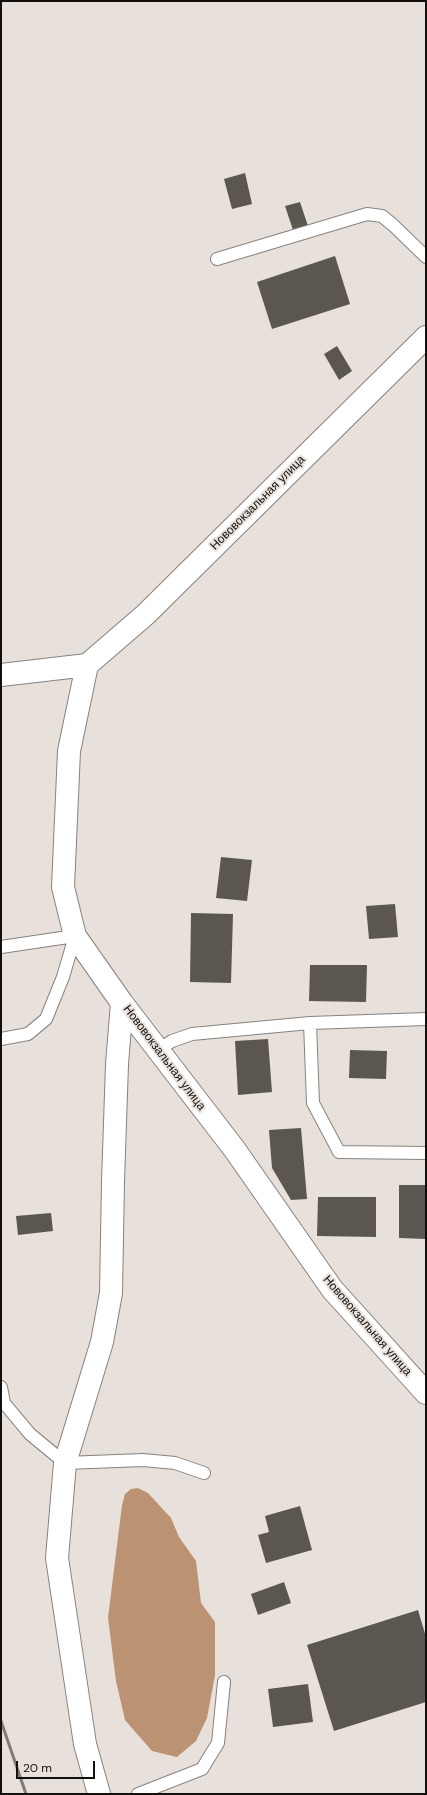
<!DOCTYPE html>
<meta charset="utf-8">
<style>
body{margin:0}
#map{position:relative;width:427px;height:1795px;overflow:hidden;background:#e8e1db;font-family:"DM Sans",sans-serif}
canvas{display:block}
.frame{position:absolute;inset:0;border:2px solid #120f0d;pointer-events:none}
.scale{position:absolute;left:16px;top:1761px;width:79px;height:18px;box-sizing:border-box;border:2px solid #120f0d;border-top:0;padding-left:5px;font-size:12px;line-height:14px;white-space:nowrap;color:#120f0d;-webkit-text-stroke:3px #e8e1db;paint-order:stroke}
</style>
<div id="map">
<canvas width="427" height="1795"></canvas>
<div class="frame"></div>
<div class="scale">20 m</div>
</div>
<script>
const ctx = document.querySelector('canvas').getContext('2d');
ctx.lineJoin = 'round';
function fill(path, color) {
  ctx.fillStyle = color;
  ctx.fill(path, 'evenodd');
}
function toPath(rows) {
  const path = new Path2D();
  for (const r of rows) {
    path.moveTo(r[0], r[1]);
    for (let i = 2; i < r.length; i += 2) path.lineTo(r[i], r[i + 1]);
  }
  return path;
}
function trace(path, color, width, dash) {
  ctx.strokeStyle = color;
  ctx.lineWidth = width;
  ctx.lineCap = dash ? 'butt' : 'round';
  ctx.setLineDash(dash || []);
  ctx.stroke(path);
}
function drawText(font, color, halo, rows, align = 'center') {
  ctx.font = font + ' "DM Sans",sans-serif';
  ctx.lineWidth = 4;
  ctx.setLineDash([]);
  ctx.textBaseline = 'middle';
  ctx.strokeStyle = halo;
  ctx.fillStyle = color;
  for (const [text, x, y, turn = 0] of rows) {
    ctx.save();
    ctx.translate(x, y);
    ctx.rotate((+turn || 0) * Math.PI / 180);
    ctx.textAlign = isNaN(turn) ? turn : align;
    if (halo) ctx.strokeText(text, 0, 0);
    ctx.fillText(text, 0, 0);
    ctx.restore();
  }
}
fill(toPath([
 [138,1488,148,1493,171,1518,179,1537,196,1561,201,1603,215,1622,215,1675,207,1718,196,1741,177,1757,152,1751,125,1720,116,1681,108,1618,122,1505,125,1494,131,1489]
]), '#bb9272');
fill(toPath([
 [245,173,252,204,232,209,224,179],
 [300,202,308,226,293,230,285,206],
 [335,256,350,304,272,329,257,282],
 [337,346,352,371,339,380,324,354],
 [221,857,252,860,247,901,216,898],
 [395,904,398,937,369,939,366,906],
 [191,913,233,914,231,983,190,982],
 [310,965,367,965,366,1002,309,1001],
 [268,1039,272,1092,238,1095,235,1041],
 [350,1050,387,1051,386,1079,349,1078],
 [301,1128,307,1199,291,1200,272,1168,269,1130],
 [399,1185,426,1185,426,1239,399,1238],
 [318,1197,376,1197,376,1237,317,1236],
 [51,1213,53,1231,18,1235,16,1216],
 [300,1506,312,1550,266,1563,258,1535,269,1532,265,1516],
 [284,1582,291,1603,258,1615,251,1594],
 [418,1610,426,1637,426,1702,334,1731,307,1645],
 [308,1684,313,1722,273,1727,268,1689]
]), '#5c5651');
const service = toPath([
 [217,259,367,214,382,216,393,225,426,257],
 [1,947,75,936,63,977,46,1019,28,1034,1,1039],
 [310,1023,313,1103,339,1152,426,1153],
 [158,1050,172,1041,192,1034,310,1023,426,1019],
 [1,1387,4,1403,30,1434,65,1463,143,1460,175,1463,204,1473],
 [138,1794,202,1769,218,1743,224,1682]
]);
const minor = toPath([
 [426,337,145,615,87,665,69,751,63,887,75,936,122,1003,235,1150,332,1289,426,1393],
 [1,675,87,665],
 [99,1794,85,1744,57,1558,65,1463,102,1342,111,1293,113,1182,117,1064,122,1003]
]);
trace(service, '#88827d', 14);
trace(minor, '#88827d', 24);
trace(service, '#fff', 12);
trace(minor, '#fff', 22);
trace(toPath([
 [1,1721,26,1794]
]), '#817c78', 3);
drawText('12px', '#120f0d', '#e8e1db', [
 ["Нововокзальная улица",258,503,-45],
 ["Нововокзальная улица",164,1058,53],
 ["Нововокзальная улица",367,1326,49]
]);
</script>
